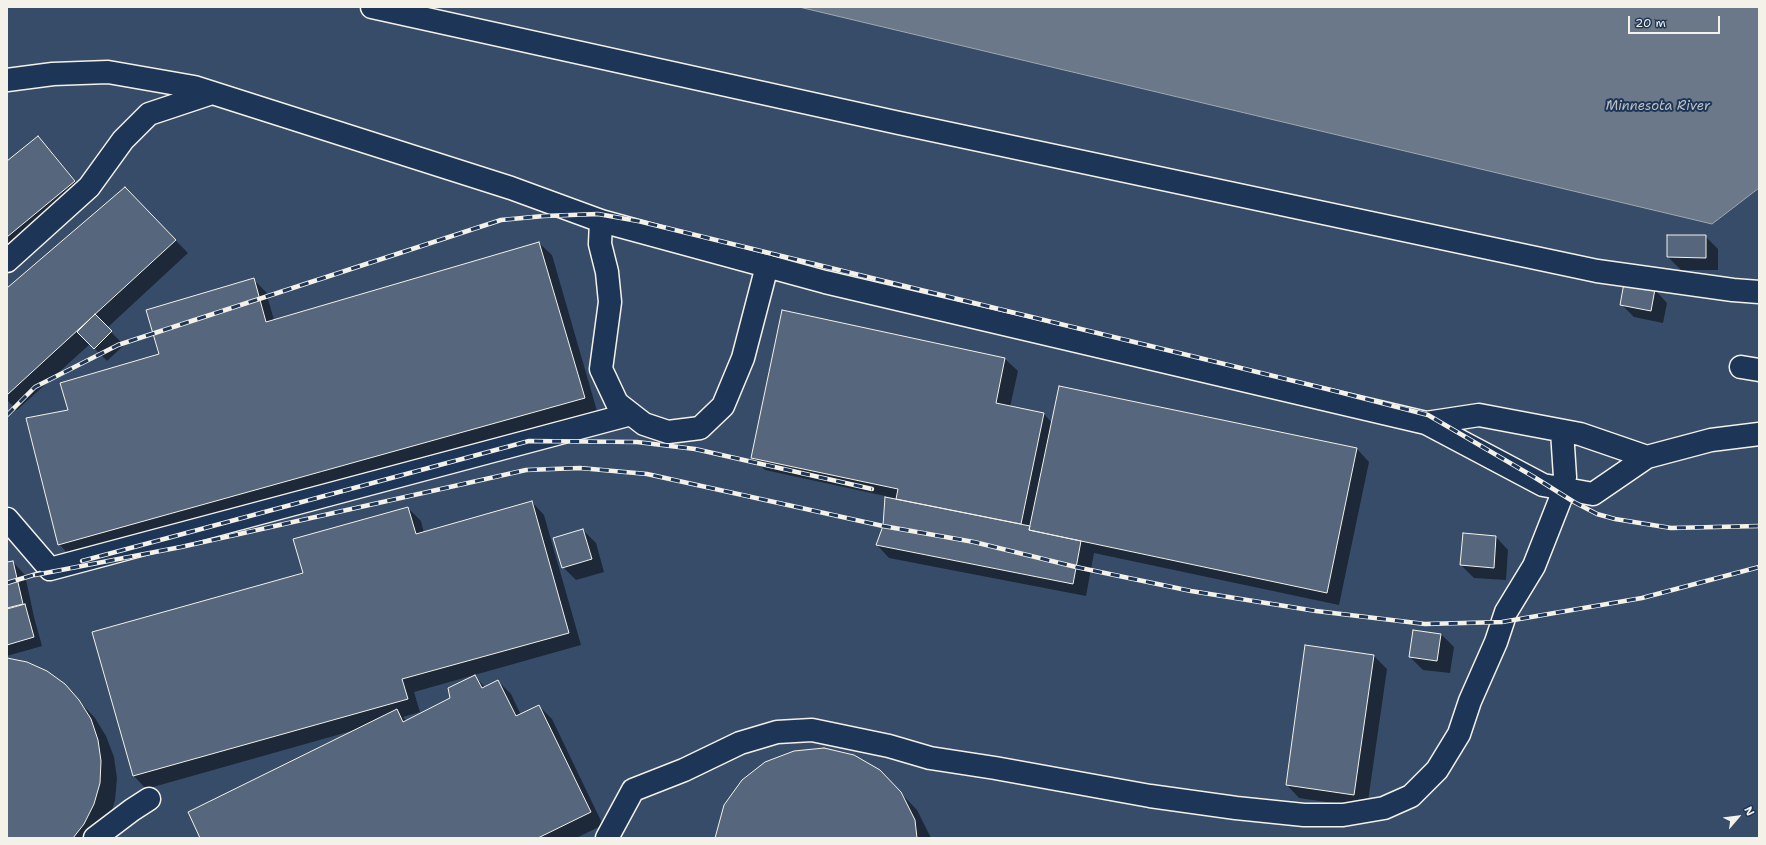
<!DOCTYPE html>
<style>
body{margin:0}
#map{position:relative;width:1766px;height:845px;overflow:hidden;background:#2a4060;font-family:"Shantell Sans",sans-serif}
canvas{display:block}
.frame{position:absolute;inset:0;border:8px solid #f4f1e8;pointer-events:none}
.north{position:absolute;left:1718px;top:797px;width:40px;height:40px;-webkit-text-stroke:3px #1d3557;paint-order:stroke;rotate:62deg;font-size:11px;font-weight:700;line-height:16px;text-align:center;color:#f4f1e8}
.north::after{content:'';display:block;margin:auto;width:14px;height:18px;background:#f4f1e8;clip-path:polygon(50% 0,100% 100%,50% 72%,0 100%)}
.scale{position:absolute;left:1628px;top:16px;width:92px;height:18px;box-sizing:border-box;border:2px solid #f4f1e8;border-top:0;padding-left:5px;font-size:12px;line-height:14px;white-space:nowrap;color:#f4f1e8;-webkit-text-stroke:3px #1d3557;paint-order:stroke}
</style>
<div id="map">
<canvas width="1766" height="845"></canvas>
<div class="frame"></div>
<div class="north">N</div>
<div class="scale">20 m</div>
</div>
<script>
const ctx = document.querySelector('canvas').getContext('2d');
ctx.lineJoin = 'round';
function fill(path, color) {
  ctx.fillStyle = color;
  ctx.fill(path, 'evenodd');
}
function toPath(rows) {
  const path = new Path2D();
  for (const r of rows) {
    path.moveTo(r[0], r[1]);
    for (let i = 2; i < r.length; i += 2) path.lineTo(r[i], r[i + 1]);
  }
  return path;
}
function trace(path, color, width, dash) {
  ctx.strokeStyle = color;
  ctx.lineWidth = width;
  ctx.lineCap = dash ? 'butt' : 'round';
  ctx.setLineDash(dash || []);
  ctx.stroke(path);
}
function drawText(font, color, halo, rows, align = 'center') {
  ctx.font = font + ' "Shantell Sans",sans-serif';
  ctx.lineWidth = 4;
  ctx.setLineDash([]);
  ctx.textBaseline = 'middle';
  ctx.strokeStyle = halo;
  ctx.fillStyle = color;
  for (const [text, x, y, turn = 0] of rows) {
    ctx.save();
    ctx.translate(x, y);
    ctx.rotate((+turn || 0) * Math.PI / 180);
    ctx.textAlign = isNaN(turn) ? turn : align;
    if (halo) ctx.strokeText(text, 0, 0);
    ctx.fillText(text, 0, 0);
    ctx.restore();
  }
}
fill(toPath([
 [7,7,799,7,1712,224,1759,188,1759,838,7,838]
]), '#374c69');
const water = toPath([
 [799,7,1759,7,1759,188,1712,224,799,7]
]);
fill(water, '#6a788a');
trace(water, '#a1a8b0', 1);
fill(toPath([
 [38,137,50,150,87,194,7,259,7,162],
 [137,201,188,253,107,328,124,345,107,361,90,344,17,410,7,400,7,289],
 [1668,236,1705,236,1718,249,1718,270,1681,270,1668,257],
 [539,243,552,255,597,411,71,557,59,544,69,410,160,354,253,279,266,292,274,320],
 [1655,290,1667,303,1663,323,1634,317,1621,304],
 [783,311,1005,359,1018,371,1010,407,1044,414,1052,423,1357,449,1369,462,1339,605,1094,553,1086,596,889,558,877,545,899,499,765,470,752,457],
 [532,502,544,515,581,645,414,692,420,712,403,717,407,721,451,699,475,677,485,687,498,681,511,694,521,715,539,706,552,719,603,825,576,838,202,838,355,730,146,789,134,776,304,574,408,508,421,521,424,533],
 [583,530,596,543,604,572,576,580,563,567],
 [1496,537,1508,550,1506,580,1474,578,1461,565],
 [13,562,25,575,34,617,42,646,7,656,7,563],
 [1441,634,1454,647,1450,673,1423,670,1410,657],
 [1306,646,1374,656,1387,669,1367,808,1299,798,1287,785],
 [7,659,64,685,95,718,106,736,114,757,117,778,115,800,109,821,101,838,7,838],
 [896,788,917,810,931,838,716,838]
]), '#0007');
const building = toPath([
 [38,136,75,181,7,237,7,161,38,136],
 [125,187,176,240,7,395,7,288,125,187],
 [1667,235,1706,235,1706,258,1667,257,1667,235],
 [539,242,585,398,58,545,26,418,68,410,60,383,159,354,146,310,254,278,266,322,539,242],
 [1624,283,1655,289,1651,311,1620,305,1624,283],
 [782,310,1005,358,996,403,1044,413,1021,524,896,499,898,489,751,458,782,310],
 [95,314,112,331,94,349,77,332,95,314],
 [1059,386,1357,448,1327,593,1029,530,1059,386],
 [885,497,1030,526,1029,530,1081,541,1073,584,876,545,883,526,885,497],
 [532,501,569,633,402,679,408,699,133,776,92,632,303,573,293,539,408,507,416,534,532,501],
 [583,529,592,559,562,568,553,538,583,529],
 [1463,533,1496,536,1494,568,1460,565,1463,533],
 [13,561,23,604,7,608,7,562,13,561],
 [25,604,34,637,7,645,7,609,25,604],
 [1413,630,1441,634,1437,661,1409,657,1413,630],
 [1305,645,1374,655,1354,795,1286,785,1305,645],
 [7,658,27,662,47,671,65,684,79,700,91,719,98,740,101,761,100,783,94,804,84,824,73,838,7,838,7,658],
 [475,675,482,688,498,680,516,716,539,705,591,812,538,838,200,838,188,812,397,709,403,722,450,698,448,688,475,675],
 [824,748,854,755,880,770,901,792,915,820,917,838,715,838,724,805,742,780,765,762,794,751,824,748]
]);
fill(building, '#56677d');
trace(building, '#f4f1e8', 1);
const minor = toPath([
 [372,7,899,123,1597,271,1733,290,1759,292],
 [7,80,53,74,108,72,194,87,511,188,601,221,825,282,1426,423,1479,415,1580,434,1647,457,1711,440,1759,434],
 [601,221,600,244,607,272,610,302,601,369,617,403,644,424,668,432,700,428,723,406,743,358,767,266],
 [7,261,89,187,123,140,149,114,212,93],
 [1741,367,1759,370],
 [1426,423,1543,485,1593,494,1647,457],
 [7,519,50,569,631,414],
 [95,838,132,810,149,799],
 [607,838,633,790,684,770,740,743,777,732,812,730,889,746,930,758,995,768,1150,796,1236,808,1304,815,1343,815,1384,808,1411,796,1437,770,1459,734,1470,701,1496,642,1506,612,1534,566,1562,495,1565,477,1562,431]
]);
trace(minor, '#f4f1e8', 25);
trace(minor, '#1d3557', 22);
const rail = toPath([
 [7,415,35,387,118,345,501,220,544,216,598,214,638,221,1335,391,1428,415,1534,477,1574,502,1597,514,1615,519,1671,528,1759,526],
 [82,561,529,441,637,442,695,449,872,489],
 [35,575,181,547,526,470,580,468,647,474,883,526,974,542,1076,567,1191,591,1316,611,1425,624,1502,622,1642,598,1759,567],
 [7,583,40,573]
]);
trace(rail, '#f4f1e8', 4.5);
trace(rail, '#1d3557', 3, [9]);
drawText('italic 13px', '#bdc1c2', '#1d3557', [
 ["Minnesota River",1658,107]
]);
</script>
